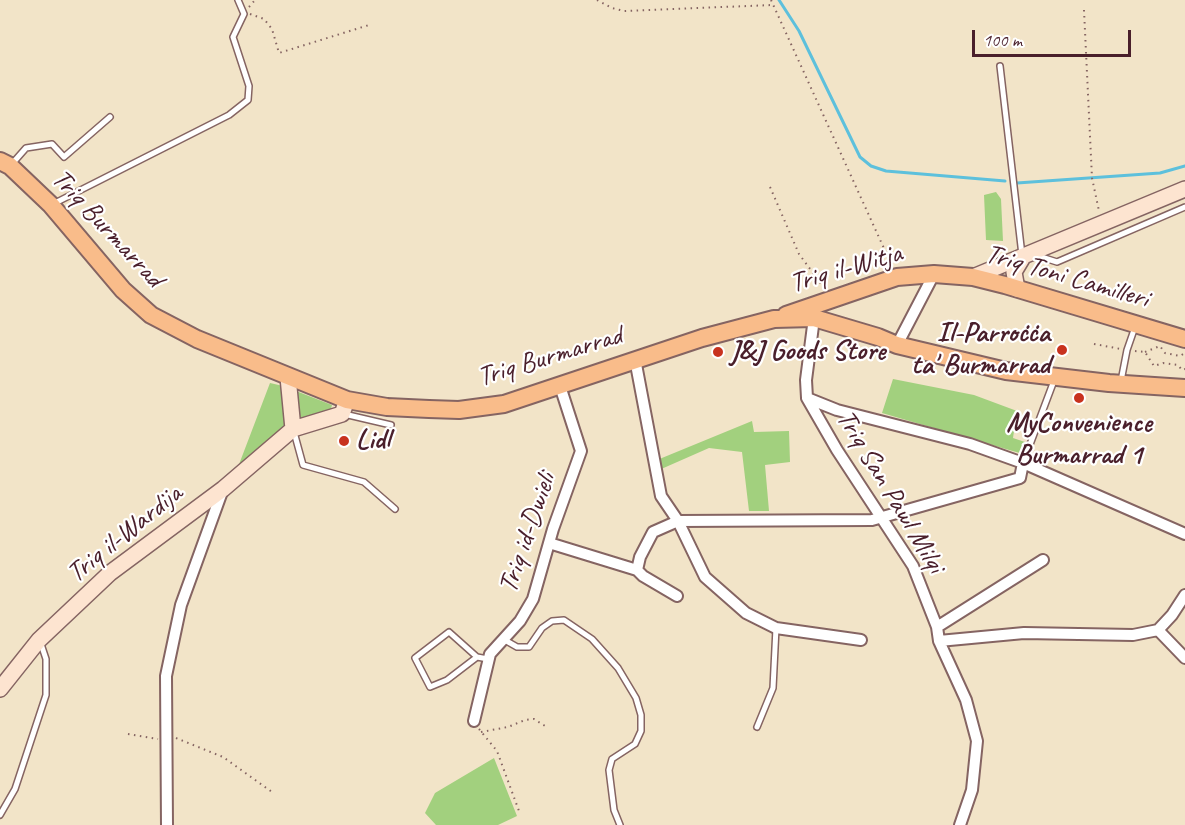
<!DOCTYPE html>
<meta charset="utf-8">
<style>
body{margin:0}
#map{position:relative;width:1185px;height:825px;overflow:hidden;background:#f2e4c8;font-family:Caveat,sans-serif}
canvas{display:block}
.scale{position:absolute;left:972px;top:30px;width:159px;height:27px;box-sizing:border-box;border:3px solid #4a1f2b;border-top:0;padding-left:8px;font-size:18px;line-height:21px;white-space:nowrap;color:#4a1f2b;-webkit-text-stroke:4px #fff;paint-order:stroke}
</style>
<div id="map">
<canvas width="1185" height="825"></canvas>
<div class="scale">100 m</div>
</div>
<script>
const ctx = document.querySelector('canvas').getContext('2d');
ctx.lineJoin = 'round';
function fill(path, color) {
  ctx.fillStyle = color;
  ctx.fill(path, 'evenodd');
}
function toPath(rows) {
  const path = new Path2D();
  for (const r of rows) {
    path.moveTo(r[0], r[1]);
    for (let i = 2; i < r.length; i += 2) path.lineTo(r[i], r[i + 1]);
  }
  return path;
}
function trace(path, color, width, dash) {
  ctx.strokeStyle = color;
  ctx.lineWidth = width;
  ctx.lineCap = dash ? 'butt' : 'round';
  ctx.setLineDash(dash || []);
  ctx.stroke(path);
}
function drawText(font, color, halo, rows, align = 'center') {
  ctx.font = font + ' Caveat,sans-serif';
  ctx.lineWidth = 4.5;
  ctx.setLineDash([]);
  ctx.textBaseline = 'middle';
  ctx.strokeStyle = halo;
  ctx.fillStyle = color;
  for (const [text, x, y, turn = 0] of rows) {
    ctx.save();
    ctx.translate(x, y);
    ctx.rotate((+turn || 0) * Math.PI / 180);
    ctx.textAlign = isNaN(turn) ? turn : align;
    if (halo) ctx.strokeText(text, 0, 0);
    ctx.fillText(text, 0, 0);
    ctx.restore();
  }
}
fill(toPath([
 [996,192,1001,199,1003,241,986,240,984,195],
 [893,379,974,395,1017,411,1013,438,1028,443,1023,454,882,413],
 [270,383,283,386,287,421,285,428,238,467],
 [296,391,332,405,330,413,296,420],
 [752,421,754,432,789,431,790,462,765,465,769,511,749,511,742,452,709,448,659,470,657,460],
 [494,758,517,816,498,825,436,825,425,813,435,793]
]), '#a2d07e');
trace(toPath([
 [779,0,799,31,860,157,871,166,886,171,1005,181],
 [1017,183,1160,173,1185,166]
]), '#5dc0dc', 3);
const lane = toPath([
 [1000,66,1022,255],
 [11,165,26,148,52,144,64,157,110,117],
 [53,204,229,115,248,100,249,86,233,37,244,14,238,0],
 [1035,255,1057,262,1185,207],
 [1121,381,1127,350,1135,327],
 [344,414,391,425],
 [294,432,303,465,364,482,395,509],
 [1023,463,1055,378],
 [503,639,517,647,529,647,542,628,552,621,564,620,592,639,618,668,636,698,641,715,641,731,635,744,612,759,609,770,614,810,620,825],
 [477,657,447,680,430,687,415,658,449,632,477,657,488,659],
 [757,727,773,688,776,628],
 [0,815,15,789,46,695,46,659,40,641]
]);
const street = toPath([
 [814,318,806,380,807,398,837,450,913,566,937,627,939,641,966,700,977,741,972,790,960,825],
 [897,345,934,274],
 [635,359,661,496,678,521,705,577,746,613,776,628,861,640],
 [807,398,837,410,970,444,1023,463,1185,534],
 [549,543,637,570,643,576,677,596],
 [637,570,640,557,653,532,678,521,872,520,1020,478,1023,463],
 [937,627,1043,560],
 [1158,630,1172,615,1185,595],
 [939,641,1024,633,1133,635,1158,630,1185,658],
 [474,721,490,654,520,621,533,599,553,529,581,451,560,386],
 [167,825,166,676,181,605,223,489]
]);
const secondary = toPath([
 [973,277,1185,189],
 [1017,289,1014,272,1023,257],
 [288,377,293,429],
 [0,689,39,640,110,573,223,489,293,429,342,414,347,400]
]);
const primary = toPath([
 [0,161,10,166,51,205,123,290,151,315,197,339,347,400,387,407,429,409,459,410,504,404,702,338,774,319,814,318,878,337,897,345,1006,371,1109,383,1185,388],
 [786,315,897,277,934,274,973,277,1005,285,1185,339]
]);
trace(lane, '#856462', 8);
trace(street, '#856462', 14);
trace(secondary, '#856462', 18);
trace(primary, '#856462', 20);
trace(toPath([
 [597,0,612,8,624,11,773,5],
 [771,0,892,266],
 [249,7,255,0],
 [1084,10,1092,178,1099,211],
 [250,14,264,19,272,29,279,53,369,25],
 [770,187,799,254,825,289],
 [1094,344,1121,349],
 [1135,351,1145,352,1154,366,1163,363,1178,365,1182,370,1185,369],
 [1145,352,1160,346,1165,353,1180,356,1185,353],
 [479,729,497,751,519,811],
 [481,732,508,727,525,720,534,719,545,726],
 [128,734,158,739],
 [176,738,223,757,272,792]
]), '#856462', 2, [1.5, 4.5]);
trace(lane, '#fff', 5);
trace(street, '#fff', 10);
trace(secondary, '#fde4d0', 15);
trace(primary, '#f9bc8a', 16);
for (const [x, y, r, color] of [
 [1062,350,6,"#c8321e"],
 [718,352,6,"#c8321e"],
 [1079,398,6,"#c8321e"],
 [344,441,6,"#c8321e"]
]) {
  const dot = new Path2D();
  dot.arc(x, y, r, 0, 2 * Math.PI);
  ctx.fillStyle = color;
  ctx.fill(dot);
  trace(dot, '#fff', 2);
}
drawText('28px', '#4a1f2b', '#fff', [
 ["Triq Burmarrad",107,229,47],
 ["Triq il-Witja",846,269,-16],
 ["Triq Toni Camilleri",1067,277,16],
 ["Triq Burmarrad",550,357,-17],
 ["Triq San Pawl Milqi",890,492,59],
 ["Triq id-Dwieli",528,533,-71],
 ["Triq il-Wardija",125,534,-39]
]);
drawText('bold 28px', '#4a1f2b', '#fff', [
 ["Il-Parroċċa",1050,334,"right"],
 ["ta' Burmarrad",1050,366,"right"],
 ["J&J Goods Store",730,352],
 ["MyConvenience",1079,424,"center"],
 ["Burmarrad 1",1079,456,"center"],
 ["Lidl",356,441]
], 'left');
</script>
